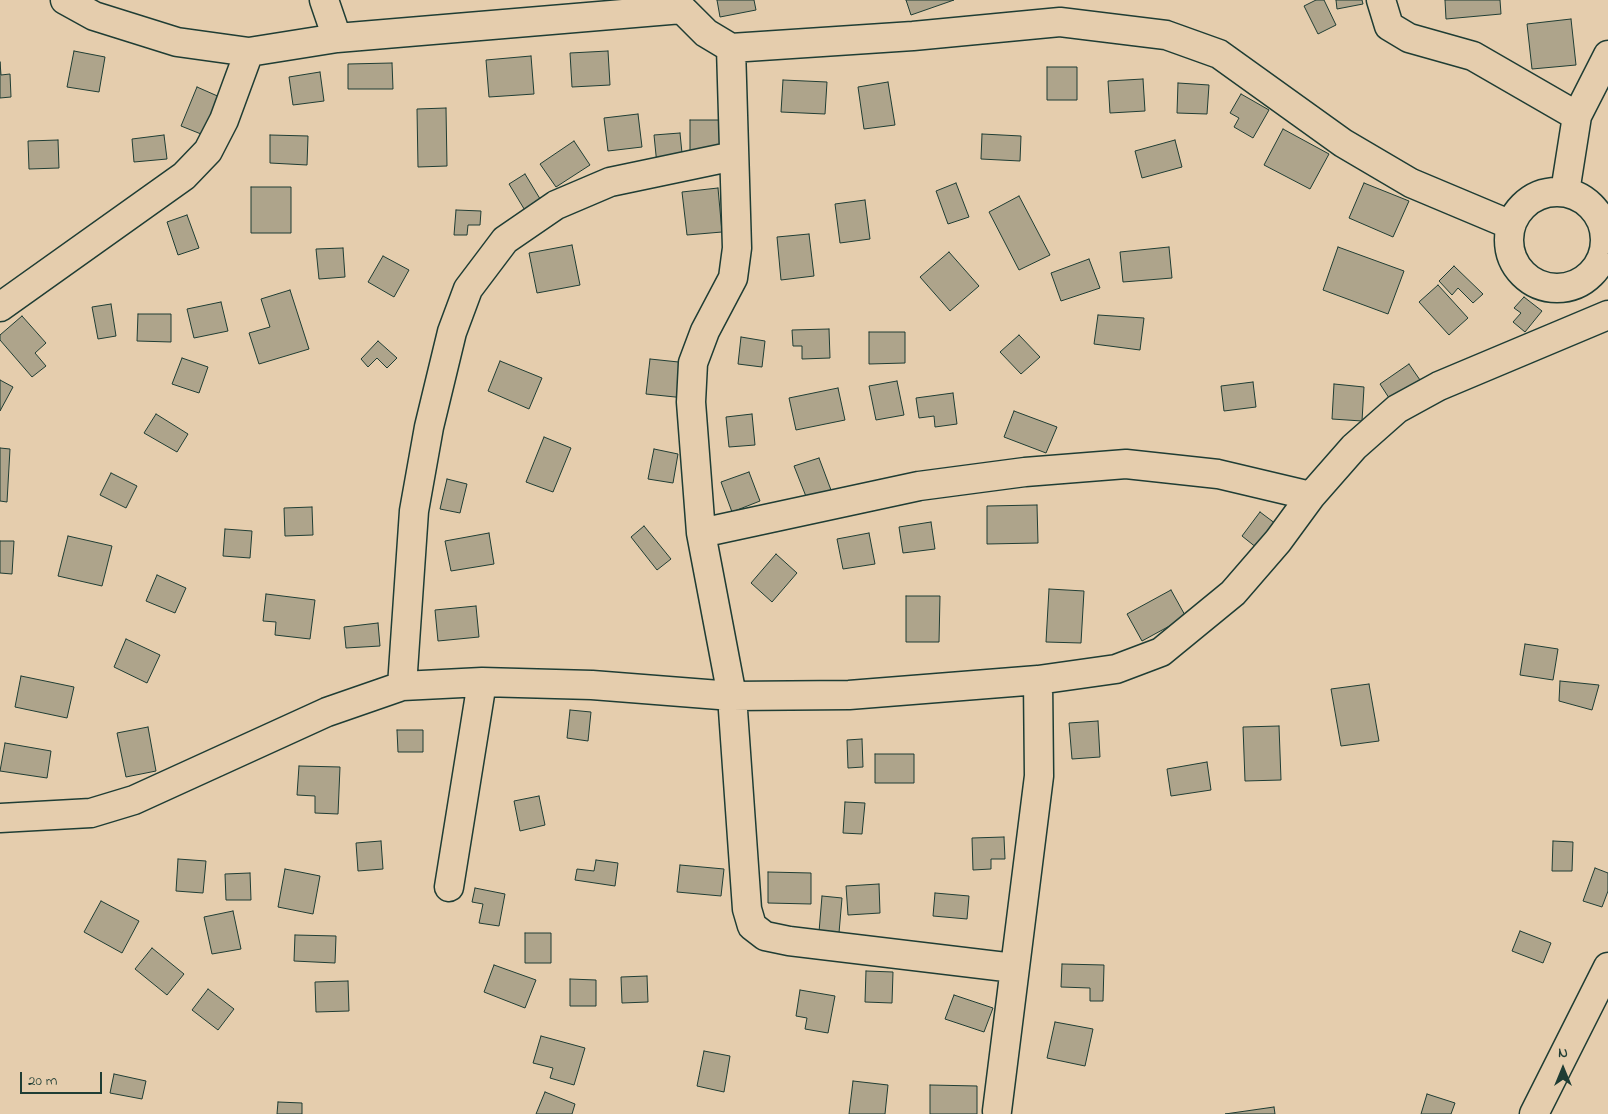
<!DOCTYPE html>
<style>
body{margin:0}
#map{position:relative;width:1608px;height:1114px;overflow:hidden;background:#e5cdad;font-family:"Indie Flower",sans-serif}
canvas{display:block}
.north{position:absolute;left:1538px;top:1044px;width:50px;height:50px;-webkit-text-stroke:4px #e5cdad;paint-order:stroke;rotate:0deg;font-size:14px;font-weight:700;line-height:20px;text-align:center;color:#1f3d34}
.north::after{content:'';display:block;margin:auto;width:18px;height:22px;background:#1f3d34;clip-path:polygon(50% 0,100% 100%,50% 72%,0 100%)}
.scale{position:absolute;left:20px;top:1072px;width:82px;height:22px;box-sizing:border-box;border:2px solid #1f3d34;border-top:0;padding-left:6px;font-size:15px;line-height:18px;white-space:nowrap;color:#1f3d34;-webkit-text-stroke:4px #e5cdad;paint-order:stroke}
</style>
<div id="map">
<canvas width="1608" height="1114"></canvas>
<div class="north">N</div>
<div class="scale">20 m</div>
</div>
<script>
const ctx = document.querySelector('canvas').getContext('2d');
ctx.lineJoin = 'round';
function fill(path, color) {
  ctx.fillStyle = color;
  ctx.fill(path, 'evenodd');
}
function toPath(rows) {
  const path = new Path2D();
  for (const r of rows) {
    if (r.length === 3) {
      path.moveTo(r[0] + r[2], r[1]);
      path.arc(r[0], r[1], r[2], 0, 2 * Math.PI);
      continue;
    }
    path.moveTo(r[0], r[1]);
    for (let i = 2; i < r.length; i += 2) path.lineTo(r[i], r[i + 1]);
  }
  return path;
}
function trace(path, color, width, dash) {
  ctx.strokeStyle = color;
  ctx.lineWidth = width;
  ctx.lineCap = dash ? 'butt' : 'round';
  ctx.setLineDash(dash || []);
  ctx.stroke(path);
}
const building = toPath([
 [717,0,754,0,756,10,720,17,717,0],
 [906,0,954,0,911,15,906,0],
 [1316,0,1324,0,1336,25,1318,34,1304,6,1316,0],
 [1336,0,1362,0,1363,4,1337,9,1336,0],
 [1445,0,1500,0,1501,14,1446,19,1445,0],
 [1571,19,1576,65,1532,69,1527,24,1571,19],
 [74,51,105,57,99,92,67,87,74,51],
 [608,51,610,85,572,87,570,53,608,51],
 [531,56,534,94,489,97,486,60,531,56],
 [0,62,1,75,10,74,11,97,0,98,0,62],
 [392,63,393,89,348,89,348,64,392,63],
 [1047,67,1077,67,1077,100,1047,100,1047,67],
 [320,72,324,101,293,105,289,77,320,72],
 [1143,79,1145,111,1110,113,1108,81,1143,79],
 [783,80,827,82,825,114,781,112,783,80],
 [888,82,895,125,864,129,858,87,888,82],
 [1178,83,1209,85,1207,114,1177,113,1178,83],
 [197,87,222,98,206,136,181,126,197,87],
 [1241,94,1269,110,1253,138,1234,127,1239,118,1230,113,1241,94],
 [446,108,447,166,418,167,417,109,446,108],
 [638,114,642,147,608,151,604,118,638,114],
 [690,120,723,120,723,152,690,152,690,120],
 [1283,129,1329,154,1310,189,1264,165,1283,129],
 [680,133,683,163,657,165,654,135,680,133],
 [982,134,1021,136,1020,161,981,159,982,134],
 [164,135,167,159,134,162,132,139,164,135],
 [270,135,308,136,307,165,270,163,270,135],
 [58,140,59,168,29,169,28,141,58,140],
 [1175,140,1182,167,1142,178,1135,151,1175,140],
 [574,141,590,165,556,187,540,164,574,141],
 [525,174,545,207,529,217,509,184,525,174],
 [956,183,969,217,948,224,936,191,956,183],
 [1364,183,1409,201,1393,237,1349,218,1364,183],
 [251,187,291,187,291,233,251,233,251,187],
 [718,188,722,232,687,235,682,192,718,188],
 [1019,196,1050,255,1019,270,989,212,1019,196],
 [865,200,870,239,840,243,835,204,865,200],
 [456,210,481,211,480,225,468,225,467,235,454,235,456,210],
 [187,215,199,248,178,255,167,222,187,215],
 [809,234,814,276,781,280,777,237,809,234],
 [572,245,580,285,537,293,529,253,572,245],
 [1169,247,1172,278,1123,282,1120,252,1169,247],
 [1338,247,1404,271,1388,314,1323,290,1338,247],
 [343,248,345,277,319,279,316,249,343,248],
 [949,252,979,286,950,311,920,277,949,252],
 [383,256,409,270,394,297,368,282,383,256],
 [1089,259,1100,288,1061,301,1051,273,1089,259],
 [1454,266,1483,294,1473,303,1458,288,1452,295,1439,281,1454,266],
 [1438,285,1468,318,1449,335,1419,302,1438,285],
 [290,290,309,349,259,364,249,333,270,327,261,299,290,290],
 [1524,297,1542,311,1525,332,1513,322,1521,313,1514,308,1524,297],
 [221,302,228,331,194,338,187,309,221,302],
 [111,304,116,336,98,339,92,307,111,304],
 [138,314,171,314,171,342,137,341,138,314],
 [1098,315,1144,318,1140,350,1094,344,1098,315],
 [22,316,46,343,35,353,46,366,32,377,0,340,0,335,22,316],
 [829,329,830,358,802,359,802,346,793,346,792,330,829,329],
 [869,332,905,332,905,363,869,364,869,332],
 [1019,335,1040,357,1021,374,1000,352,1019,335],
 [741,337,765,341,762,367,738,364,741,337],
 [378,341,397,358,387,368,377,358,368,367,361,359,378,341],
 [182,358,208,367,199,393,172,384,182,358],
 [650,359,688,363,685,398,646,394,650,359],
 [500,361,542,378,529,409,488,391,500,361],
 [1409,364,1420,380,1391,401,1380,384,1409,364],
 [0,380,13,387,0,411,0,380],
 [897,381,904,415,876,420,869,386,897,381],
 [1253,382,1256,407,1224,411,1221,386,1253,382],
 [1334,384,1364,387,1362,421,1332,419,1334,384],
 [838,388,845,420,796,430,789,398,838,388],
 [953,393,957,424,935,427,934,416,919,418,916,398,953,393],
 [1014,411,1057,427,1046,453,1004,437,1014,411],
 [156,414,188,434,177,452,144,433,156,414],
 [752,414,755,445,729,447,726,417,752,414],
 [544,437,571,448,553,492,526,482,544,437],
 [0,448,10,449,7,502,0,501,0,448],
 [654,449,678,454,673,483,648,479,654,449],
 [819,458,831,490,807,499,794,466,819,458],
 [749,472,760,501,732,512,721,482,749,472],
 [111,473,137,486,126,508,100,495,111,473],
 [447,479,467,484,460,513,440,509,447,479],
 [1037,505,1038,543,987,544,987,506,1037,505],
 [312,507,313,535,285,536,284,508,312,507],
 [1260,512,1276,524,1257,548,1242,536,1260,512],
 [931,522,935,549,903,553,899,527,931,522],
 [644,526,671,559,657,570,631,537,644,526],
 [225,529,252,531,250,558,223,556,225,529],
 [489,533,494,564,451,571,445,541,489,533],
 [869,533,875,564,843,569,837,539,869,533],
 [68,536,112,546,102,586,58,576,68,536],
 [0,541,14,541,12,574,0,573,0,541],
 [776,554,797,573,772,602,751,583,776,554],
 [157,575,186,588,175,613,146,601,157,575],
 [1049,589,1084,591,1081,643,1046,642,1049,589],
 [1171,590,1186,617,1142,641,1127,614,1171,590],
 [266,594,315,600,310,639,275,635,276,622,263,621,266,594],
 [906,596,940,596,939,642,906,642,906,596],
 [476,606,479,637,438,641,435,610,476,606],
 [378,623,380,646,346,648,344,627,378,623],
 [126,639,160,655,147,683,114,667,126,639],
 [1525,644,1558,649,1553,680,1520,675,1525,644],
 [21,676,74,687,67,718,15,707,21,676],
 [1560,681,1599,685,1592,710,1559,701,1560,681],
 [1369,684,1379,741,1341,746,1331,689,1369,684],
 [570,710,591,712,588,741,567,738,570,710],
 [1098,721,1100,757,1072,759,1069,723,1098,721],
 [1279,726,1281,780,1245,781,1243,727,1279,726],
 [148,727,156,771,126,777,117,733,148,727],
 [397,730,423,730,423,752,398,752,397,730],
 [862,739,863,767,848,768,847,740,862,739],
 [5,743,51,751,47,778,0,771,5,743],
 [875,754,914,754,914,783,875,783,875,754],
 [1207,762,1211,790,1171,796,1167,769,1207,762],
 [299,766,340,767,338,814,315,813,315,796,297,795,299,766],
 [539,796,545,825,520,831,514,801,539,796],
 [845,802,865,803,862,834,843,833,845,802],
 [1004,837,1005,859,991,859,991,869,973,870,972,838,1004,837],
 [381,841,383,869,358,871,356,843,381,841],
 [1553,841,1573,842,1572,871,1552,871,1553,841],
 [178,859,206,861,203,893,176,891,178,859],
 [596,860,618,863,615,886,575,880,577,869,594,871,596,860],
 [680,865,724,869,721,896,677,892,680,865],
 [1595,868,1608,873,1608,891,1602,907,1583,901,1595,868],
 [285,869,320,876,313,914,278,907,285,869],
 [768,872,811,873,811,904,768,903,768,872],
 [250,873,251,900,226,900,225,874,250,873],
 [879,884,880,913,848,915,846,886,879,884],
 [475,888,505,894,499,926,479,923,483,904,472,902,475,888],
 [935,893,969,896,967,919,933,916,935,893],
 [822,896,842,898,839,933,819,932,822,896],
 [101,901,139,921,122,953,84,932,101,901],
 [233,911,241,949,212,954,204,917,233,911],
 [1520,931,1551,943,1543,963,1512,951,1520,931],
 [525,933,551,933,551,963,525,963,525,933],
 [295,935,336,936,335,963,294,961,295,935],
 [152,948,184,974,167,995,135,969,152,948],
 [1062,964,1104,965,1103,1001,1090,1001,1090,988,1061,987,1062,964],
 [494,965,536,980,525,1008,484,992,494,965],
 [866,971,893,972,892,1003,865,1002,866,971],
 [647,976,648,1002,622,1003,621,977,647,976],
 [570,979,596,980,596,1006,570,1006,570,979],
 [348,981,349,1011,316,1012,315,982,348,981],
 [208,989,234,1009,218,1030,192,1010,208,989],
 [800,990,835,996,828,1033,805,1029,807,1018,796,1016,800,990],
 [954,995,993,1008,984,1032,945,1019,954,995],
 [1055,1022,1093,1029,1085,1066,1047,1058,1055,1022],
 [541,1036,585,1048,574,1085,550,1078,553,1068,533,1063,541,1036],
 [704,1051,730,1056,724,1092,697,1086,704,1051],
 [114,1074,146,1081,142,1099,110,1093,114,1074],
 [853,1081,888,1085,885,1114,849,1114,853,1081],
 [930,1085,977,1086,977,1114,930,1114,930,1085],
 [545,1092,575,1104,572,1114,536,1114,545,1092],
 [1427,1094,1455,1103,1451,1114,1421,1114,1427,1094],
 [278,1102,302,1103,302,1114,277,1114,278,1102],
 [1274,1107,1275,1114,1225,1114,1274,1107]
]);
fill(building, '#aea48b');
trace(building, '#1f3d34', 1);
const minor = toPath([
 [65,0,94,16,177,42,249,52,337,38,682,9,706,33,731,48,913,36,1060,22,1166,35,1219,54,1343,143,1411,183,1511,225],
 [324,0,337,38],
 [1381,0,1389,26,1409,38,1473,56,1577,116],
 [731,48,737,248,733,278,705,331,693,363,691,402,701,533,732,696,747,909,752,926,765,936,789,941,1014,968],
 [1557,240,48],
 [1565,192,1577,116,1608,55],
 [0,307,184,176,208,151,224,120,249,52],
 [701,533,919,486,1025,472,1126,464,1218,474,1311,496],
 [402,686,414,511,429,427,452,332,468,289,505,240,556,205,610,182,734,156],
 [0,818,91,813,134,800,327,712,402,686,482,682,592,685,732,696,849,695,1038,680,1116,669,1161,652,1233,593,1278,541,1311,496,1354,447,1397,409,1439,386,1608,315],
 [449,887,482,682],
 [997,1111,1039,776,1038,680],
 [1534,1114,1608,967]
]);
trace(minor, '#1f3d34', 31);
trace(minor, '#e5cdad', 28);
</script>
